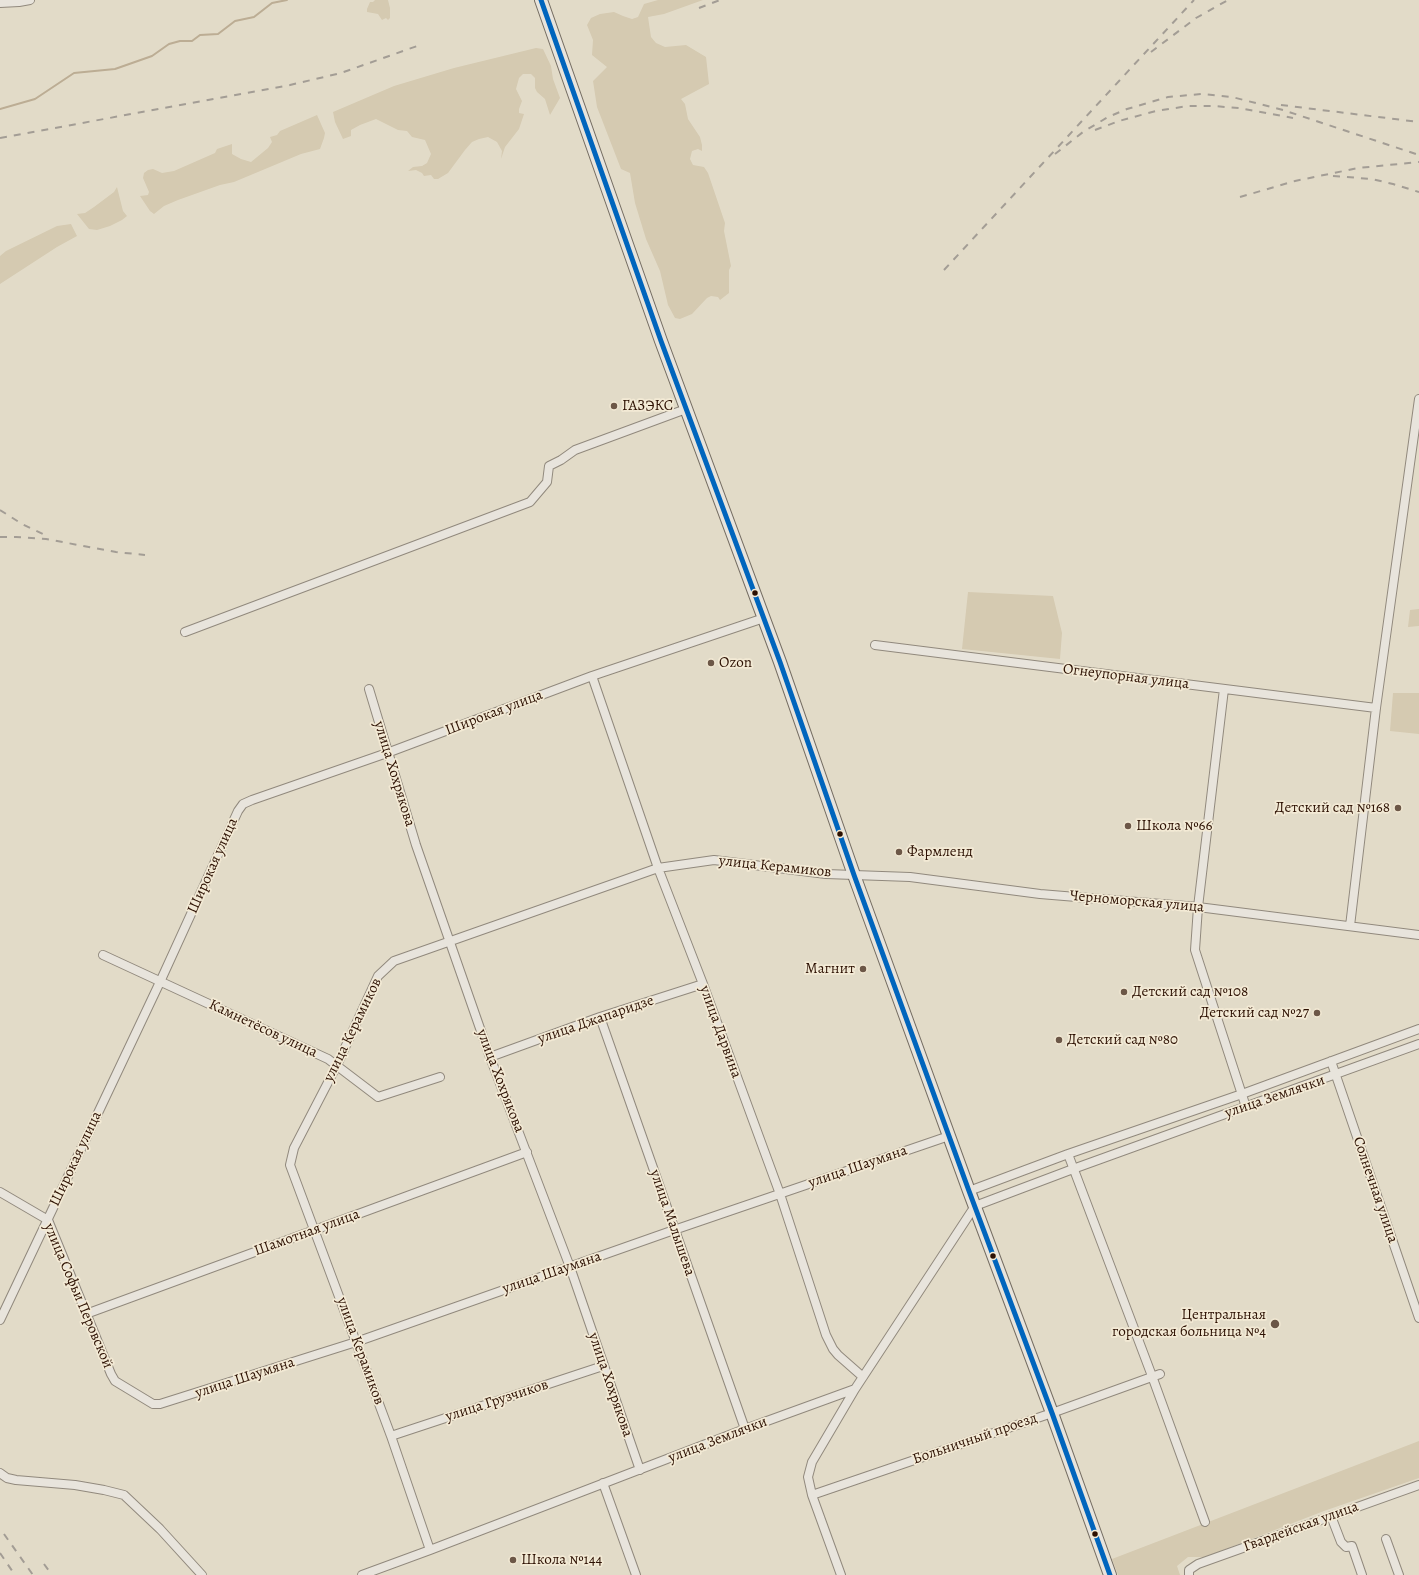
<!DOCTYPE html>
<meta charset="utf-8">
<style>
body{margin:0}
canvas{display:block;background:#e2dbc8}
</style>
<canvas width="1419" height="1575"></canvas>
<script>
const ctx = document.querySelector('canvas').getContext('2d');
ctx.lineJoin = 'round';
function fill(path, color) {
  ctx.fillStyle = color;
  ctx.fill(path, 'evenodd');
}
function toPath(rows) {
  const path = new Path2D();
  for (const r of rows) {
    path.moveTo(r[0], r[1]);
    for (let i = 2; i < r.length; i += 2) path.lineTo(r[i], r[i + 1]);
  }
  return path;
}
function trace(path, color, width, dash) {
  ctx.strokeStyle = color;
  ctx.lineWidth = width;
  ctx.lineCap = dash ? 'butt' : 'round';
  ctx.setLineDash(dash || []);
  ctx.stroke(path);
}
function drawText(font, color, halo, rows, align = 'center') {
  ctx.font = font + ' Alegreya,serif';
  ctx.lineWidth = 3.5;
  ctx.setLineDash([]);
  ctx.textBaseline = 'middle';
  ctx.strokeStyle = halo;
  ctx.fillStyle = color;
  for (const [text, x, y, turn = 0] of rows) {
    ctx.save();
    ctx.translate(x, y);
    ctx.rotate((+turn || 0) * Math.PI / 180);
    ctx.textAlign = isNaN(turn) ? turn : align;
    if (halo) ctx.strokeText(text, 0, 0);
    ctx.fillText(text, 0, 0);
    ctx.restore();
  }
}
fill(toPath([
 [375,0,388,0,390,8,390,18,388,20,386,18,382,20,378,14,367,12,367,9,370,2,373,2],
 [658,0,703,0,664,14,648,17,651,37,656,43,665,47,686,45,706,57,709,84,681,99,685,104,688,119,700,137,702,145,702,151,698,149,692,151,690,159,693,165,704,167,708,173,725,223,724,231,731,266,729,270,729,293,720,300,718,297,711,296,707,298,692,314,680,319,675,318,668,305,660,271,646,239,635,203,630,173,621,169,597,107,593,81,607,67,592,55,593,40,587,25,591,18,600,14,614,12,623,16,632,19,638,17,644,4],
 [536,48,543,49,551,66,553,79,560,98,550,115,545,99,537,92,535,88,535,78,531,74,523,74,519,78,516,89,522,101,519,109,519,113,524,114,519,129,505,147,501,159,502,151,497,142,488,137,479,139,472,142,465,150,448,173,438,179,434,179,431,175,424,176,422,173,416,170,408,171,413,167,422,166,427,163,431,154,425,140,412,137,407,131,398,130,376,119,360,125,351,130,351,136,343,139,335,122,333,112,394,86,454,68],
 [317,115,325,133,324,138,320,149,301,154,234,182,220,185,178,200,164,206,154,214,150,211,140,196,148,195,149,192,143,178,144,173,148,170,153,169,162,173,174,171,215,153,217,149,232,144,232,154,241,159,251,162,268,148,272,142,270,137,277,135,280,131],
 [117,187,123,211,127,216,122,220,110,226,97,230,89,229,77,214,85,213,94,207,114,192],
 [71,224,77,236,57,247,0,284,0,256,6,251,57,226],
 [968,592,1053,596,1062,633,1060,659,962,649],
 [1419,609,1419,626,1408,627,1410,610],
 [1393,693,1419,693,1419,734,1390,731],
 [1419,1441,1419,1478,1324,1511,1205,1557,1188,1557,1177,1566,1180,1575,1118,1575,1112,1559]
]), '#d5cab1');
trace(toPath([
 [0,109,35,99,74,73,115,69,152,56,169,44,180,41,192,41,200,35,218,34,235,21,254,17,272,3,287,0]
]), '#bcad94', 2);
const minor = toPath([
 [0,3,19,2,30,0],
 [185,632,530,502,547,482,549,466,561,460,575,450,686,409],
 [875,645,1376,708],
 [592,676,658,868,703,984,780,1194,826,1335,833,1349,838,1355,863,1377],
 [369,689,416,845,490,1057,570,1267,640,1470],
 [1224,689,1198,907,1195,950,1246,1107],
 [1350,926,1376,708,1419,399],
 [103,955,328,1059,378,1097,440,1077],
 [600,1017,745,1429],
 [490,1057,600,1017,703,984],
 [1331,1061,1419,1318],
 [1068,1154,1152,1376,1205,1522],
 [969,1191,1068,1154,1242,1094,1419,1029],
 [0,1192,48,1220,111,1374,115,1381,153,1404,160,1404,356,1342,674,1230,949,1136],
 [86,1314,527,1152],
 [0,1320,160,982,238,811,243,804,252,800,387,753,592,676,764,618],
 [391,1436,603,1366],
 [0,1473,7,1478,16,1480,75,1485,104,1490,124,1495,160,1529,202,1575],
 [603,1483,636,1575],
 [812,1495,1052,1413,1160,1374],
 [1331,1516,1341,1542,1346,1547,1352,1546,1362,1575],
 [1386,1539,1399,1575],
 [430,1550,391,1436,290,1165,294,1148,337,1065,378,976,394,961,658,868,714,860,826,874,910,877,1040,894,1198,907,1419,935],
 [362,1575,430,1550,745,1429,855,1389,975,1206,1073,1169,1419,1044],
 [841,1575,812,1495,808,1477,812,1462,855,1389],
 [1189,1575,1189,1570,1198,1564,1419,1485]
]);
const secondary = toPath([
 [541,0,661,341,780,662,854,875,969,1191,1052,1413,1110,1575]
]);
trace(minor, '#91897d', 10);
trace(secondary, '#766e63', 14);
trace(minor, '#e8e4dc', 8);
trace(secondary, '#e8e4dc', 12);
trace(toPath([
 [699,8,720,0],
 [1151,52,1196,18,1228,0],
 [1281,105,1419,122],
 [1095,130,1119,121,1156,111,1188,106,1213,106,1239,108,1293,118],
 [0,138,290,85,341,73,420,45],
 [1055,154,1083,132,1108,117,1127,109,1168,97,1202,94,1232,97,1283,110,1419,155],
 [1333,176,1372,179,1393,184,1419,192],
 [1240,197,1295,181,1358,168,1419,162],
 [944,270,1194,0],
 [0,510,22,524,47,536],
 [0,537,16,537,46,539,116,552,145,555],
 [4,1534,33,1575],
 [0,1553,15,1575],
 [44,1564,52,1575]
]), '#a39d95', 2, [7, 7]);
trace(toPath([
 [541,0,661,341,780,662,854,875,969,1191,1052,1413,1110,1575]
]), '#0065bd', 5);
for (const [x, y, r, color] of [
 [614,406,4,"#6c5747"],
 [755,593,3.5,"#2c1002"],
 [711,663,4,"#6c5747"],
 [1398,808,4,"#6c5747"],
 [1128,826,4,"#6c5747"],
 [840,834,3.5,"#2c1002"],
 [899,852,4,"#6c5747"],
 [863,969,4,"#6c5747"],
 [1124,992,4,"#6c5747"],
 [1317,1013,4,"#6c5747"],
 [1059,1040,4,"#6c5747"],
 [993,1256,3.5,"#2c1002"],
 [1275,1324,5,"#6c5747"],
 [1095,1534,3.5,"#2c1002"],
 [513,1560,4,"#6c5747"]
]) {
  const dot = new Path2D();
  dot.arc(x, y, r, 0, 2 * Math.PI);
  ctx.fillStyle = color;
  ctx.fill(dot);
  trace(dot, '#f3ead5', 1.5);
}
drawText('15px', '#2c1002', '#f3ead5', [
 ["ГАЗЭКС",622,406],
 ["Ozon",719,663],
 ["Детский сад №168",1390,808,"right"],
 ["Школа №66",1136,826],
 ["Фармленд",907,852],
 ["Магнит",855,969,"right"],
 ["Детский сад №108",1132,992],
 ["Детский сад №27",1309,1013,"right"],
 ["Детский сад №80",1067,1040],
 ["Центральная",1266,1315,"right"],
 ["городская больница №4",1266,1332,"right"],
 ["Школа №144",521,1560]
], 'left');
drawText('15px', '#2c1002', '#f3ead5', [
 ["Огнеупорная улица",1126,677,7],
 ["Широкая улица",494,713,-21],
 ["улица Хохрякова",394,774,73],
 ["Широкая улица",213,866,-66],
 ["улица Керамиков",775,867,6],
 ["Черноморская улица",1137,902,5],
 ["улица Джапаридзе",596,1020,-19],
 ["Камнетёсов улица",263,1029,25],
 ["улица Керамиков",353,1030,-64],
 ["улица Дарвина",720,1032,70],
 ["улица Хохрякова",500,1081,69],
 ["улица Землячки",1275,1097,-19],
 ["Широкая улица",76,1159,-65],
 ["улица Шаумяна",858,1167,-19],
 ["Солнечная улица",1375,1190,71],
 ["улица Малышева",672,1223,71],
 ["Шамотная улица",307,1233,-20],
 ["улица Шаумяна",552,1273,-19],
 ["улица Софьи Перовской",78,1296,67],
 ["улица Керамиков",360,1351,70],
 ["улица Шаумяна",245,1378,-18],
 ["улица Хохрякова",610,1385,71],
 ["улица Грузчиков",497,1401,-18],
 ["Больничный проезд",975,1439,-19],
 ["улица Землячки",718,1440,-21],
 ["Гвардейская улица",1301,1527,-20]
]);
</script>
